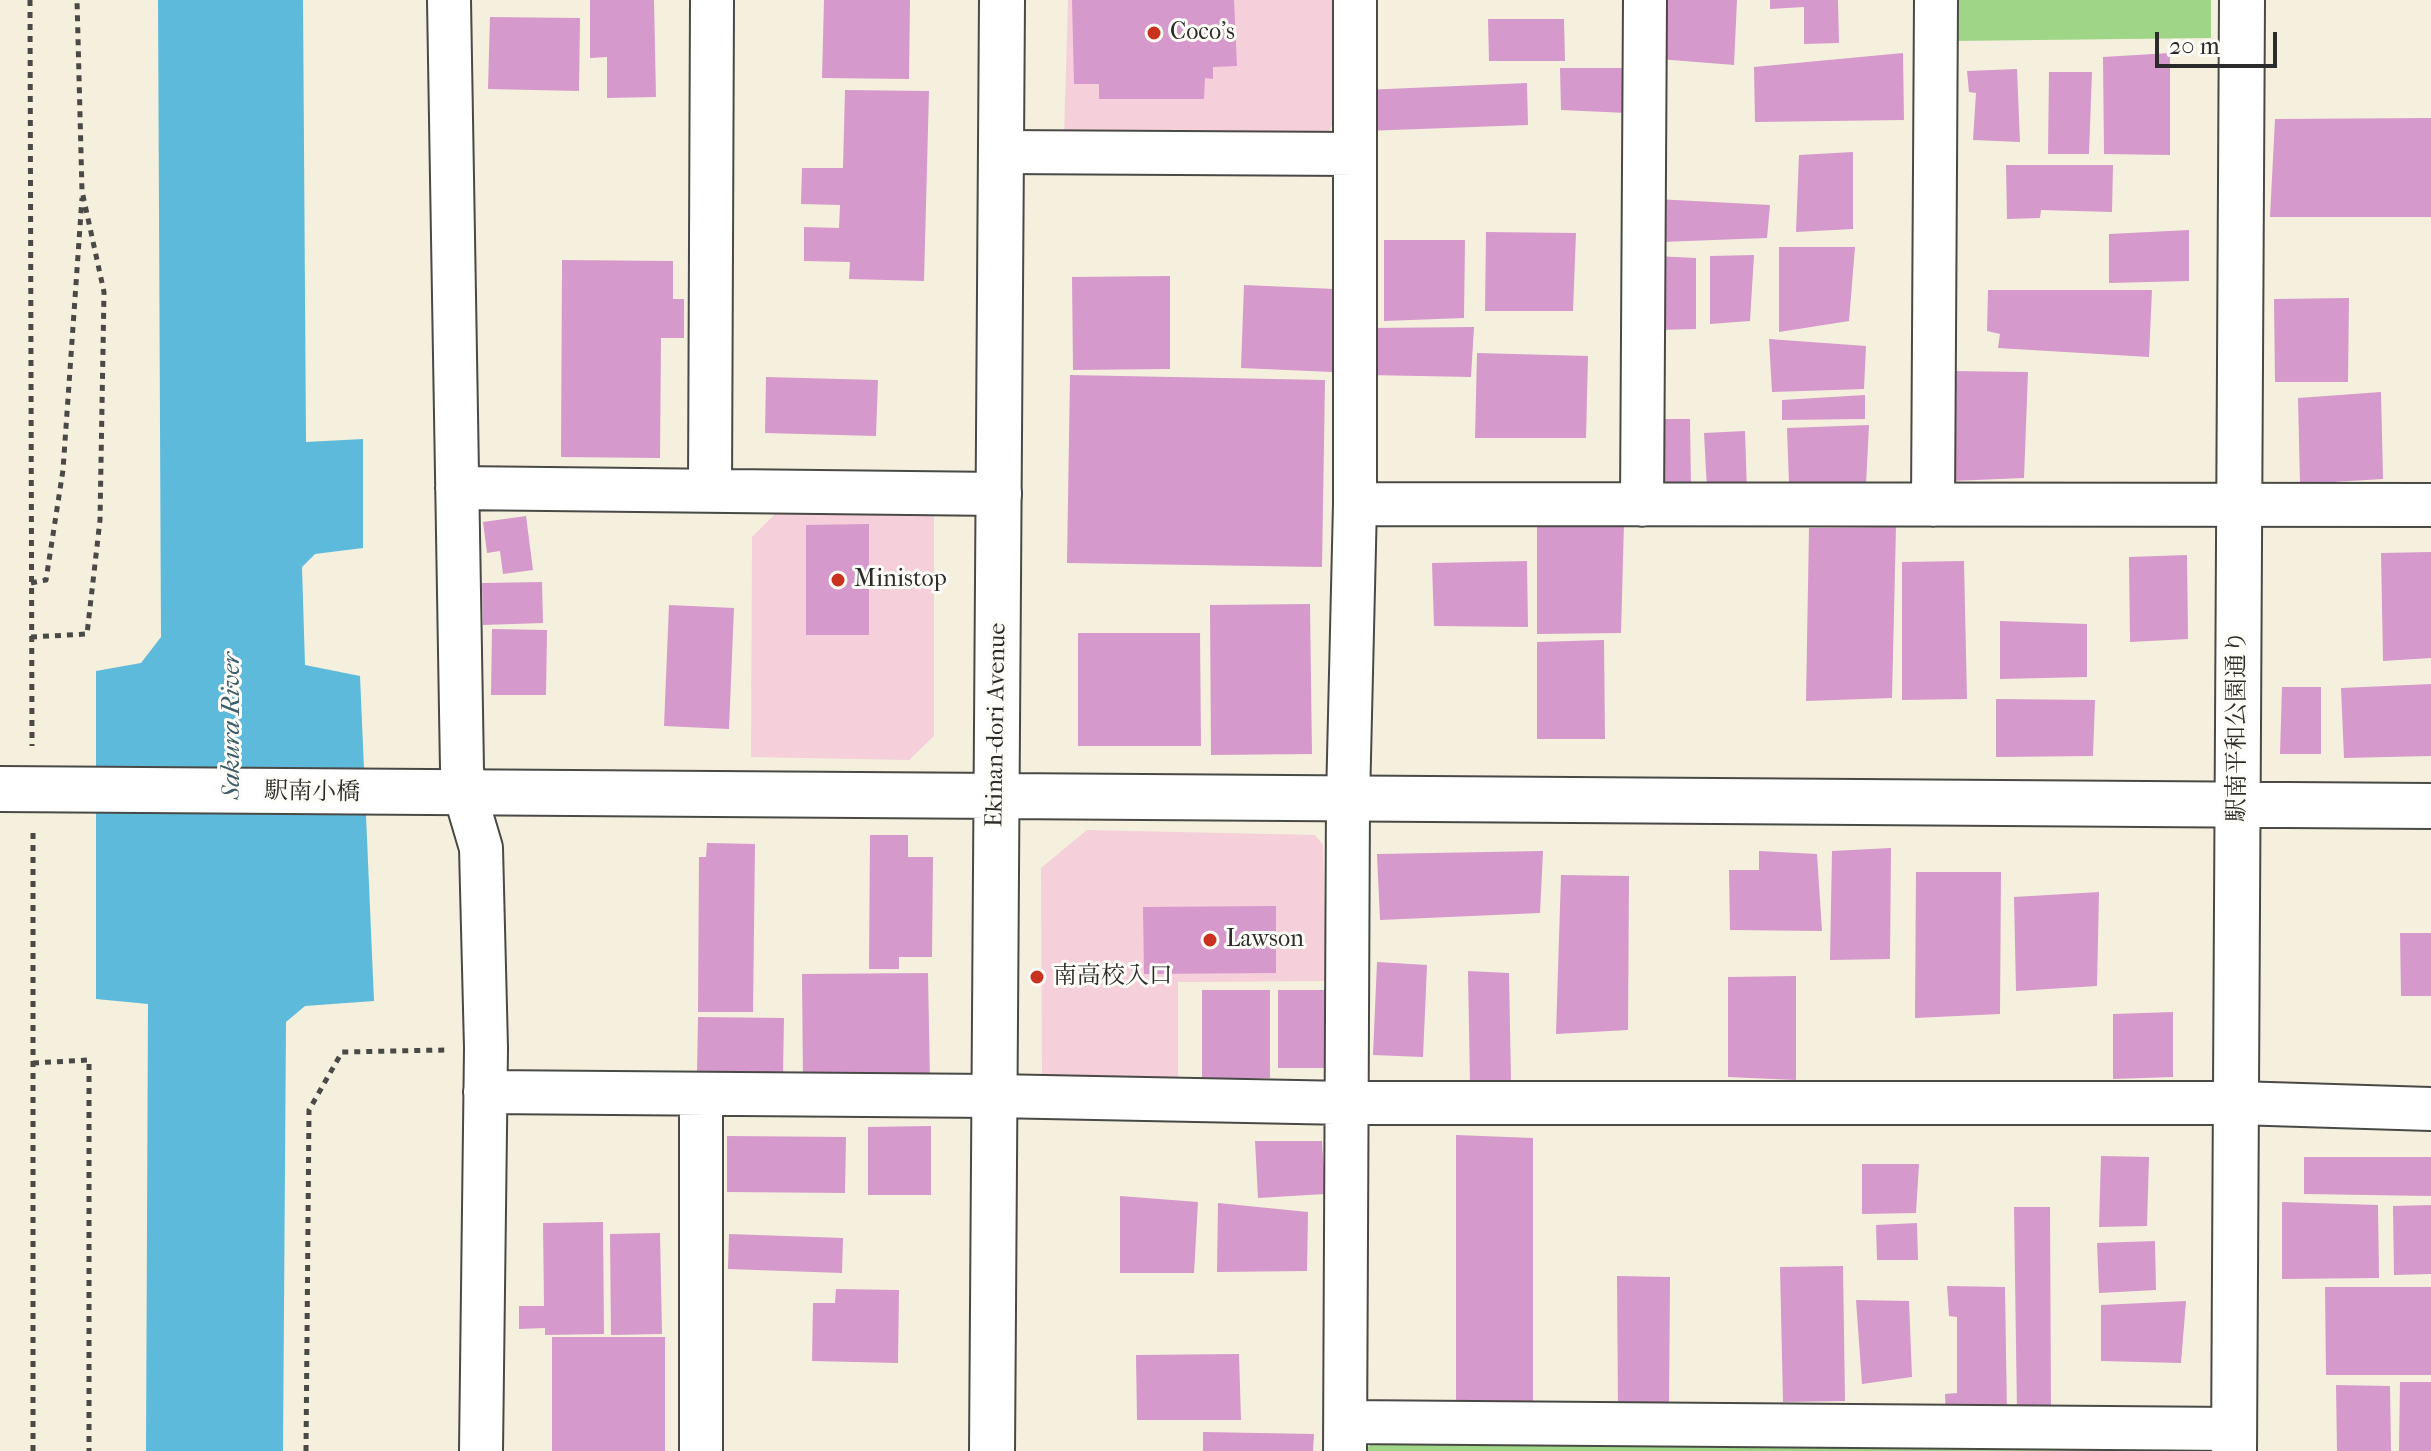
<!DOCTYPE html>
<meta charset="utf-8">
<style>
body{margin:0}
#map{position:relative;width:2431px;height:1451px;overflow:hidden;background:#f4f0dd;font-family:"IM FELL French Canon",serif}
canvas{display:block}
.scale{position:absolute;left:2155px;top:32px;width:122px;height:36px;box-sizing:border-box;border:4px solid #2b2b2b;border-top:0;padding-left:10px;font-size:24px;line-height:28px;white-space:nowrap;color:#2b2b2b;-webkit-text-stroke:6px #fdfcf7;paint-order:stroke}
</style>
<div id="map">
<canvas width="2431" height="1451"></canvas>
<div class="scale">20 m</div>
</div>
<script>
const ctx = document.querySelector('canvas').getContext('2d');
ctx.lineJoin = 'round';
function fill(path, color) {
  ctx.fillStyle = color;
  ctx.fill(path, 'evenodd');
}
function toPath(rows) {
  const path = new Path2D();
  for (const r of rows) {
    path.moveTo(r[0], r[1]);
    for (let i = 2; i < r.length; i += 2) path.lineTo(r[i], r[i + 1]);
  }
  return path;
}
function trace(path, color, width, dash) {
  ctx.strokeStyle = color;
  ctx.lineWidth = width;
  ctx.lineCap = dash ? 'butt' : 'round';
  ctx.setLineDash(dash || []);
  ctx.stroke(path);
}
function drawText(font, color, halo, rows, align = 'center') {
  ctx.font = font + ' "IM FELL French Canon","Noto Serif JP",serif';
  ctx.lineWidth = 6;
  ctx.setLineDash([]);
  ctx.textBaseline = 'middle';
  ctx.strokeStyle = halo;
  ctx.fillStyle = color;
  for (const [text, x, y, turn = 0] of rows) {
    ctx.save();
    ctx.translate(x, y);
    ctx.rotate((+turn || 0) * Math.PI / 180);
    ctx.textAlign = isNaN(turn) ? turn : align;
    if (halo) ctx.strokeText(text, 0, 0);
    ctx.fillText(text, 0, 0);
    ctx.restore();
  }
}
fill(toPath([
 [1068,0,1338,0,1338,116,1325,137,1064,136],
 [781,508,934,509,934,736,909,760,751,757,752,537],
 [1087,830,1315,835,1323,845,1326,981,1178,982,1178,1084,1042,1081,1041,868]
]), '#f5cfda');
fill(toPath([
 [1953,0,2211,0,2211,38,1952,41],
 [2181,1440,2195,1451,1364,1451,1374,1441]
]), '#9ed586');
fill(toPath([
 [158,0,303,0,306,442,363,439,363,548,315,554,302,567,305,665,360,676,374,1001,305,1006,286,1022,283,1451,146,1451,148,1004,96,999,96,671,141,663,161,637]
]), '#5dbadb');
fill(toPath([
 [590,0,654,0,656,97,607,98,607,57,590,58],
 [824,0,910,0,909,79,822,78],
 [1072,0,1234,0,1237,66,1213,67,1213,79,1205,78,1204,99,1099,99,1099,84,1074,84],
 [1661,0,1737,0,1734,65,1659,59],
 [1770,0,1838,0,1839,43,1804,44,1804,7,1770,9],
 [490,17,580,18,579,91,488,89],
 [1488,19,1564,19,1565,61,1489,61],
 [1903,53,1904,120,1755,122,1754,67],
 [2170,53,2170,155,2104,154,2103,57],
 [1560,68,1626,68,1627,113,1561,110],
 [2017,69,2020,142,1973,140,1976,93,1969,92,1967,71],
 [2049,72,2092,72,2089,154,2048,154],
 [1527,83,1528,125,1365,131,1364,90],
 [845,90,929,91,924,281,849,279,850,262,804,261,804,227,839,228,840,205,801,204,802,168,843,168],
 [2431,118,2431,217,2270,217,2275,119],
 [1853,152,1853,229,1796,232,1799,155],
 [2006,165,2113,165,2112,212,2041,210,2040,218,2007,219],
 [1656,199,1770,205,1767,238,1661,242],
 [2189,230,2189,281,2109,283,2109,234],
 [1486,232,1576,233,1573,311,1485,311],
 [1384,240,1465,240,1464,318,1384,321],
 [1779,247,1855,247,1849,321,1779,332],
 [1754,255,1750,321,1710,324,1710,256],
 [1656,256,1696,258,1696,329,1658,330],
 [562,260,673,261,673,299,684,299,684,338,661,338,660,458,561,457],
 [1170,276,1170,369,1073,370,1072,277],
 [1244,285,1335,289,1332,372,1241,368],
 [1988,290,2152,290,2149,357,1998,348,2000,334,1987,331],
 [2349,298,2348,382,2275,382,2274,299],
 [1474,327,1471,377,1367,375,1368,328],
 [1769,339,1866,346,1864,389,1772,392],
 [1477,353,1588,356,1586,438,1475,438],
 [1951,371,2028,372,2024,478,1951,481],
 [1070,375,1325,380,1322,567,1067,563],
 [766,377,878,380,876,436,765,433],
 [2381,392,2383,479,2300,484,2298,398],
 [1865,395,1865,419,1782,420,1782,400],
 [1652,419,1690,419,1691,488,1653,490],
 [1869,425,1866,485,1789,484,1787,428],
 [1745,431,1747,492,1707,490,1704,433],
 [526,516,533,570,503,574,500,551,487,553,483,522],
 [1537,522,1624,523,1621,633,1537,634],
 [869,524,869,635,806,635,806,525],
 [1896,527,1892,698,1806,701,1809,528],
 [2431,552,2431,658,2383,661,2381,553],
 [2187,555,2188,639,2130,642,2129,557],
 [1527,561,1528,627,1434,626,1432,563],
 [1964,561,1967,699,1902,700,1902,562],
 [542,582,543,623,483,625,482,583],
 [1310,604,1312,754,1211,755,1210,605],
 [669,605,734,608,729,729,664,726],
 [2000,621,2087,624,2087,677,2000,679],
 [492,629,547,630,546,695,491,695],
 [1078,633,1200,633,1201,746,1078,746],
 [1604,640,1605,739,1537,739,1537,642],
 [2431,684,2431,756,2344,758,2341,688],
 [2282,687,2321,687,2321,754,2280,754],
 [1996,699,2095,700,2093,756,1996,757],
 [870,835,908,835,908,857,933,857,932,957,899,957,899,969,869,969],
 [707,843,755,844,753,1012,698,1012,699,857,706,857],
 [1891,848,1890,959,1830,960,1832,851],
 [1543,851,1540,913,1380,920,1377,854],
 [1759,851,1817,854,1822,931,1730,930,1729,870,1759,870],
 [1916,872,2001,872,2000,1014,1915,1018],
 [1561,875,1629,876,1628,1030,1556,1034],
 [2099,892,2097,986,2016,991,2014,897],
 [1276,906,1276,973,1144,974,1143,907],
 [2400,933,2431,933,2431,996,2401,996],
 [1377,962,1427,965,1423,1057,1373,1055],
 [1468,971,1509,973,1511,1083,1470,1085],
 [928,973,930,1081,803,1082,802,974],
 [1796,976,1796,1080,1728,1077,1728,977],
 [1202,990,1270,990,1270,1078,1202,1078],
 [1278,990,1330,990,1329,1068,1278,1068],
 [2173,1012,2173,1077,2113,1079,2113,1014],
 [698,1017,784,1018,783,1075,697,1074],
 [931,1126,931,1195,868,1195,868,1127],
 [1456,1135,1533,1138,1533,1404,1456,1408],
 [727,1136,846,1137,845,1193,727,1192],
 [1255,1141,1322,1141,1325,1194,1258,1198],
 [2101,1156,2149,1157,2147,1226,2099,1227],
 [2304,1157,2431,1157,2431,1196,2304,1194],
 [1862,1164,1919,1164,1916,1213,1862,1214],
 [1120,1196,1198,1202,1194,1273,1120,1273],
 [2282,1202,2378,1205,2379,1278,2282,1279],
 [1218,1203,1308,1212,1307,1271,1217,1272],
 [2431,1205,2431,1274,2394,1275,2393,1206],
 [2014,1207,2050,1207,2051,1412,2017,1414],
 [603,1222,604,1334,545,1335,545,1328,519,1329,519,1306,544,1306,543,1223],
 [1917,1223,1918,1260,1877,1260,1876,1225],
 [660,1233,662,1334,611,1335,610,1234],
 [729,1234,843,1238,842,1273,728,1269],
 [2155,1241,2156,1290,2099,1293,2097,1243],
 [1843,1266,1845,1401,1783,1402,1780,1267],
 [1617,1276,1670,1277,1669,1410,1618,1410],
 [1947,1286,2005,1287,2007,1416,1946,1418,1945,1394,1957,1393,1957,1317,1949,1316],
 [2325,1287,2431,1287,2431,1375,2326,1375],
 [836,1289,899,1290,898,1363,812,1361,813,1303,835,1303],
 [1856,1300,1909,1301,1912,1377,1862,1384],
 [2186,1301,2181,1363,2101,1361,2101,1305],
 [552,1337,665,1337,665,1451,552,1451],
 [1239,1354,1241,1420,1137,1420,1136,1355],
 [2400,1382,2431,1382,2431,1451,2399,1451],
 [2336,1385,2390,1386,2391,1451,2337,1451],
 [1203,1432,1314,1434,1313,1451,1203,1451]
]), '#d599cc');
const street = toPath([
 [449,0,462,769,465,794,481,848,486,1048,481,1451],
 [1001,152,1355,154],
 [457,488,1000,494],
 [710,490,712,0],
 [1355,504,2431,505],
 [1642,505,1645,0],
 [1933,505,1936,0],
 [485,1092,994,1096,1347,1103,2237,1103,2431,1109],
 [701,1096,701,1451],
 [1346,1422,2234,1429],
 [1345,1451,1348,800,1355,504,1355,0]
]);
const secondary = toPath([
 [0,789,2431,806],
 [992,1451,1002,0],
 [2234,1451,2242,0]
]);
trace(street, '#494946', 46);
trace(secondary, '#494946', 48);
trace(toPath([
 [30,0,32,746],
 [31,583,46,580,63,470,82,198],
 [31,637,87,634,100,520,104,292,82,191,77,0],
 [33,1063,89,1060,89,1451],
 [33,1451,33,832],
 [306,1451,309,1110,342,1052,445,1050]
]), '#494946', 5, [6, 6]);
trace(street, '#fff', 42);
trace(secondary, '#fff', 44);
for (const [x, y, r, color] of [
 [1154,33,8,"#c8321e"],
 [838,580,8,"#c8321e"],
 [1210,940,8,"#c8321e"],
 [1037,977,8,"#c8321e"]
]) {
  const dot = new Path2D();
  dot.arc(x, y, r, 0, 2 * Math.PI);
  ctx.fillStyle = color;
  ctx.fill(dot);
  trace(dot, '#fdfcf7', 3);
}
drawText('24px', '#2b2b2b', '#fdfcf7', [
 ["Coco's",1170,33],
 ["Ministop",854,580],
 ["Lawson",1226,940],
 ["南高校入口",1053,977]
], 'left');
drawText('24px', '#2b2b2b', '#fdfcf7', [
 ["Ekinan-dori Avenue",997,725,-89],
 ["駅南平和公園通り",2238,726,-90],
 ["駅南小橋",312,793,1]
]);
drawText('italic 26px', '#3c5d69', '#fdfcf7', [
 ["Sakura River",233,726,-90]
]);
</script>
